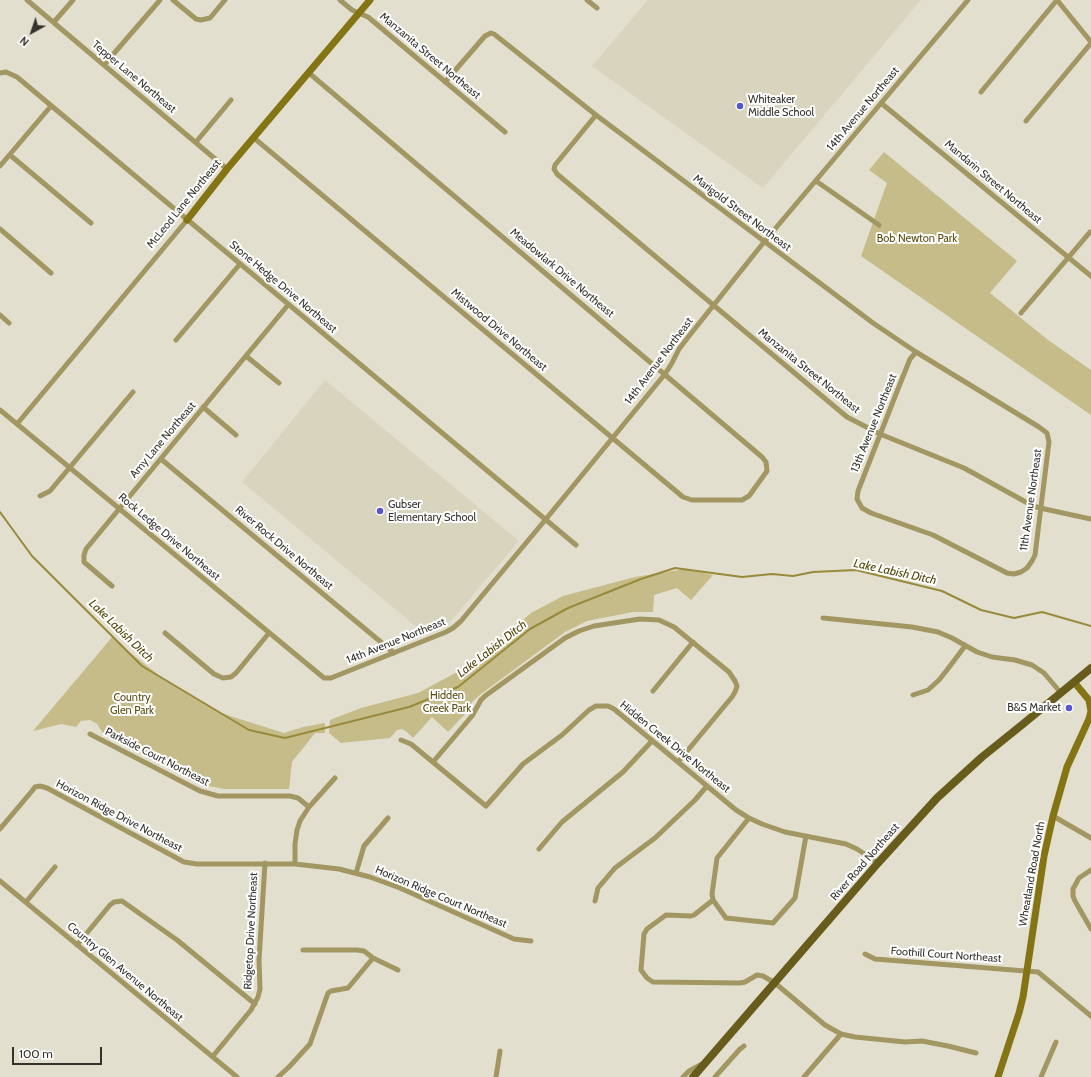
<!DOCTYPE html>
<style>
body{margin:0}
#map{position:relative;width:1091px;height:1077px;overflow:hidden;background:#e2dfcf;font-family:Cabin,sans-serif}
canvas{display:block}
.north{position:absolute;left:12px;top:12px;width:40px;height:40px;-webkit-text-stroke:3px #fff;paint-order:stroke;rotate:220deg;font-size:11px;font-weight:700;line-height:16px;text-align:center;color:#33322c}
.north::after{content:'';display:block;margin:auto;width:14px;height:18px;background:#33322c;clip-path:polygon(50% 0,100% 100%,50% 72%,0 100%)}
.scale{position:absolute;left:12px;top:1047px;width:90px;height:18px;box-sizing:border-box;border:2px solid #33322c;border-top:0;padding-left:5px;font-size:12px;line-height:14px;white-space:nowrap;color:#33322c;-webkit-text-stroke:3px #fff;paint-order:stroke}
</style>
<div id="map">
<canvas width="1091" height="1077"></canvas>
<div class="north">N</div>
<div class="scale">100 m</div>
</div>
<script>
const ctx = document.querySelector('canvas').getContext('2d');
ctx.lineJoin = 'round';
function fill(path, color) {
  ctx.fillStyle = color;
  ctx.fill(path, 'evenodd');
}
function toPath(rows) {
  const path = new Path2D();
  for (const r of rows) {
    path.moveTo(r[0], r[1]);
    for (let i = 2; i < r.length; i += 2) path.lineTo(r[i], r[i + 1]);
  }
  return path;
}
function trace(path, color, width, dash) {
  ctx.strokeStyle = color;
  ctx.lineWidth = width;
  ctx.lineCap = dash ? 'butt' : 'round';
  ctx.setLineDash(dash || []);
  ctx.stroke(path);
}
function drawText(font, color, halo, rows, align = 'center') {
  ctx.font = font + ' Cabin,sans-serif';
  ctx.lineWidth = 4;
  ctx.setLineDash([]);
  ctx.textBaseline = 'middle';
  ctx.strokeStyle = halo;
  ctx.fillStyle = color;
  for (const [text, x, y, turn = 0] of rows) {
    ctx.save();
    ctx.translate(x, y);
    ctx.rotate((+turn || 0) * Math.PI / 180);
    ctx.textAlign = isNaN(turn) ? turn : align;
    if (halo) ctx.strokeText(text, 0, 0);
    ctx.fillText(text, 0, 0);
    ctx.restore();
  }
}
fill(toPath([
 [648,0,921,0,763,188,592,66],
 [325,380,519,541,467,602,450,622,444,626,424,633,242,482]
]), '#d8d4bd');
fill(toPath([
 [884,152,1017,261,990,293,1048,340,1091,370,1091,415,861,256,887,183,869,170],
 [686,569,713,575,691,600,677,588,654,595,653,612,633,612,587,621,565,632,481,694,472,702,466,713,448,732,432,717,413,738,407,732,402,729,397,730,390,738,341,743,329,733,330,720,361,708,418,693,459,671,483,655,531,613,563,596,635,577],
 [113,636,128,651,165,680,200,701,224,714,284,733,303,727,325,723,325,733,315,733,292,762,289,789,224,789,199,784,103,733,97,724,90,720,81,721,76,727,61,724,33,731]
]), '#c6bc8a');
trace(toPath([
 [0,512,32,556,142,666,249,730,285,738,409,707,458,687,530,629,568,608,641,579,675,568,742,577,772,574,793,576,813,572,856,570,942,591,981,610,1014,618,1042,612,1091,626]
]), '#998a3b', 2);
trace(toPath([
 [27,0,227,169],
 [173,0,196,19,201,20,210,18,225,0],
 [340,0,352,10,368,17,505,132],
 [587,0,597,8],
 [1057,0,1091,42],
 [54,22,73,0],
 [104,65,160,0],
 [0,73,6,72,17,77,576,545],
 [445,82,485,36,491,33,494,34,596,115,873,323,916,352,1039,427,1047,433,1049,442,1035,555,1032,561,1027,568,1021,572,1014,574,1007,573,933,535,871,513,862,508,857,499,858,491,896,394,910,359,916,352],
 [981,92,1057,0],
 [881,103,1091,276],
 [596,115,555,165,554,169,557,174,847,417,880,434,964,468,1033,506,1040,508,1091,519],
 [1026,121,1091,43],
 [254,138,683,497,692,500,742,500,749,496,767,471,766,462,762,457,309,73],
 [196,142,231,100],
 [10,155,91,223],
 [0,166,51,106],
 [816,181,879,225],
 [0,229,51,273],
 [1021,313,1090,232],
 [0,315,9,323],
 [176,340,240,264],
 [246,356,279,383],
 [203,407,236,435],
 [0,410,324,678,331,678,446,632,453,628,461,621,546,519,665,374,672,363,679,349,689,336,764,242,968,0],
 [17,424,187,220],
 [161,459,394,653],
 [40,496,50,491,133,392],
 [112,586,84,562,84,555,86,549,288,305],
 [823,618,912,627,938,632,952,638,977,652,992,657,1015,660,1032,665,1044,673,1061,693],
 [165,633,214,674,223,678,231,677,236,673,269,633],
 [653,691,693,642],
 [913,695,928,690,939,680,947,670,965,646],
 [90,734,200,791,218,796,290,796,298,798,309,807],
 [401,740,411,744,486,806,523,764,562,735,589,710,596,706,608,706,614,709,736,810,749,818,762,824,785,832,846,844,857,849,878,863],
 [433,762,472,716,481,700,485,696,565,638,579,631,594,626,640,619,659,620,674,627,729,672,735,681,737,686,735,692,732,697,678,762],
 [1053,816,1091,838],
 [749,818,717,858,712,894,713,900,726,918,773,923,795,898,806,836],
 [0,829,32,791,35,787,40,786,47,788,184,862,197,864,295,864,339,869,370,877,400,888,514,939,531,941],
 [539,849,562,822,623,772,652,741],
 [295,864,295,844,297,830,300,821,309,807,335,778],
 [1091,870,1079,878,1073,889,1073,896,1075,901,1091,929],
 [356,873,364,846,388,818],
 [0,881,237,1077],
 [713,900,694,915,691,916,666,915,647,929,644,934,641,970,647,978,653,982,740,983,745,982,757,975,763,976,775,983,825,1025,841,1034,855,1037,905,1042,922,1041,948,1046,976,1053],
 [595,901,598,888,615,868,655,838,695,800,707,786],
 [26,902,55,867],
 [77,945,110,905,114,902,122,901,177,940,255,1004],
 [303,950,357,950,364,951,373,958],
 [865,954,875,959,1038,972,1091,1016],
 [213,1056,251,1010,258,997,260,989,259,960,265,863],
 [278,1077,289,1067,310,1044,328,993,331,991,348,988,373,958,398,970],
 [496,1077,500,1051],
 [683,1077,689,1071,702,1064],
 [715,1077,740,1049,744,1046],
 [804,1077,841,1034],
 [1041,1077,1056,1042]
]), '#a29763', 5);
trace(toPath([
 [187,220,227,169,370,0],
 [998,1077,1019,1013,1023,997,1044,856,1053,816,1067,767,1089,719,1091,711,1089,700,1074,682]
]), '#857413', 7);
trace(toPath([
 [693,1077,878,863,937,798,982,757,1023,724,1091,668]
]), '#685c1d', 8);
for (const [x, y, r, color] of [
 [740,106,4,"#55c"],
 [380,511,4,"#55c"],
 [1069,708,4,"#55c"]
]) {
  const dot = new Path2D();
  dot.arc(x, y, r, 0, 2 * Math.PI);
  ctx.fillStyle = color;
  ctx.fill(dot);
  trace(dot, '#fff', 1.5);
}
drawText('11px', '#33322c', '#fff', [
 ["Manzanita Street Northeast",430,56,40],
 ["Tepper Lane Northeast",134,77,40],
 ["14th Avenue Northeast",863,109,-50],
 ["Mandarin Street Northeast",993,182,40],
 ["McLeod Lane Northeast",184,204,-51],
 ["Marigold Street Northeast",742,213,37],
 ["Meadowlark Drive Northeast",562,273,40],
 ["Stone Hedge Drive Northeast",283,287,40],
 ["Mistwood Drive Northeast",499,330,40],
 ["14th Avenue Northeast",659,361,-53],
 ["Manzanita Street Northeast",809,371,39],
 ["13th Avenue Northeast",874,423,-68],
 ["Amy Lane Northeast",163,440,-50],
 ["11th Avenue Northeast",1031,500,-82],
 ["Rock Ledge Drive Northeast",169,537,40],
 ["River Rock Drive Northeast",284,548,40],
 ["14th Avenue Northeast",396,641,-22],
 ["Hidden Creek Drive Northeast",675,747,39],
 ["Parkside Court Northeast",157,757,27],
 ["Horizon Ridge Drive Northeast",119,816,28],
 ["River Road Northeast",865,862,-49],
 ["Wheatland Road North",1032,874,-80],
 ["Horizon Ridge Court Northeast",441,897,23],
 ["Ridgetop Drive Northeast",251,931,-87],
 ["Foothill Court Northeast",946,955,4],
 ["Country Glen Avenue Northeast",125,972,40]
]);
drawText('11px', '#33322c', '#fff', [
 ["Whiteaker",748,100],
 ["Middle School",748,113],
 ["Gubser",388,505],
 ["Elementary School",388,518],
 ["B&S Market",1061,708,"right"]
], 'left');
drawText('11px', '#594e11', '#fff', [
 ["Bob Newton Park",917,239],
 ["Hidden",447,696],
 ["Creek Park",447,709],
 ["Country",132,698],
 ["Glen Park",132,711]
]);
drawText('italic 12px', '#524606', '#fff', [
 ["Lake Labish Ditch",895,572,12],
 ["Lake Labish Ditch",121,631,44],
 ["Lake Labish Ditch",492,649,-38]
]);
</script>
